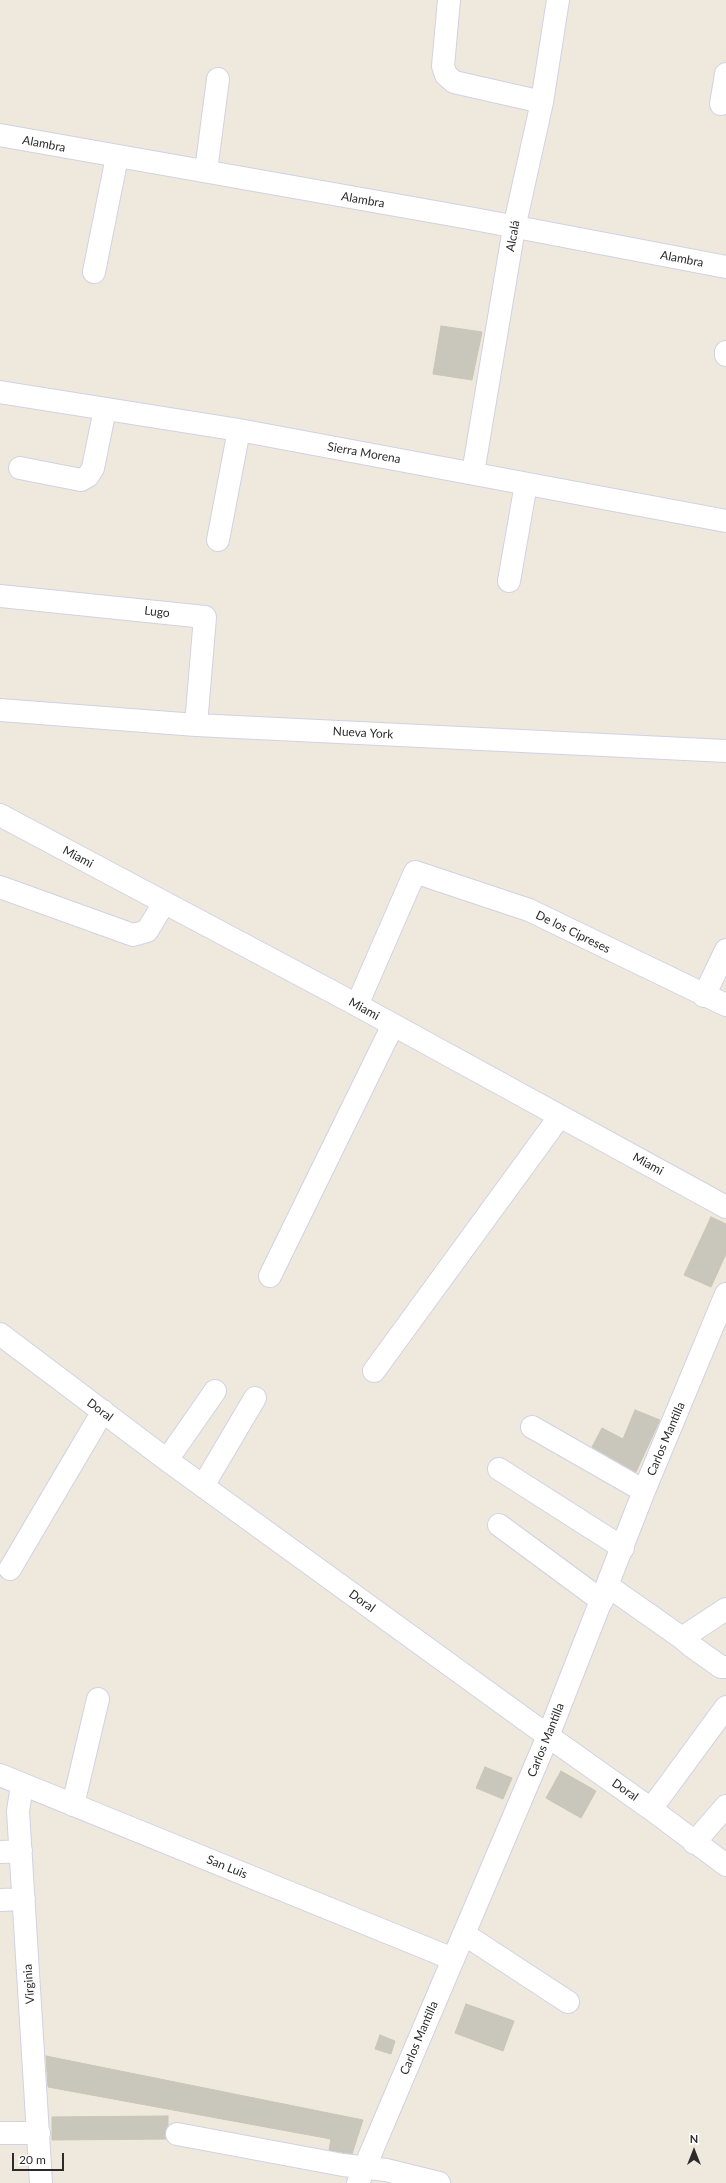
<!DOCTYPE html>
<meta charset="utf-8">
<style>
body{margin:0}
#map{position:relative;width:726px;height:2183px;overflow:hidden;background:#eee9dc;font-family:Lato,sans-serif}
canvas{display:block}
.north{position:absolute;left:674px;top:2131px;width:40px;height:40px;-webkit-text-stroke:3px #fff;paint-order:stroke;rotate:0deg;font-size:11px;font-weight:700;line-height:16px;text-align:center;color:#2b2b2b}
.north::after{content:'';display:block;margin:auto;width:14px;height:18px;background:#2b2b2b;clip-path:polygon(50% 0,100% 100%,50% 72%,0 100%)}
.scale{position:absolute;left:12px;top:2153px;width:52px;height:18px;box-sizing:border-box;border:2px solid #2b2b2b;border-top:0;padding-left:5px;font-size:12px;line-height:14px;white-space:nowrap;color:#2b2b2b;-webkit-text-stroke:3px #fff;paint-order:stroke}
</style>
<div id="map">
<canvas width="726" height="2183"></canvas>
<div class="north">N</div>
<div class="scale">20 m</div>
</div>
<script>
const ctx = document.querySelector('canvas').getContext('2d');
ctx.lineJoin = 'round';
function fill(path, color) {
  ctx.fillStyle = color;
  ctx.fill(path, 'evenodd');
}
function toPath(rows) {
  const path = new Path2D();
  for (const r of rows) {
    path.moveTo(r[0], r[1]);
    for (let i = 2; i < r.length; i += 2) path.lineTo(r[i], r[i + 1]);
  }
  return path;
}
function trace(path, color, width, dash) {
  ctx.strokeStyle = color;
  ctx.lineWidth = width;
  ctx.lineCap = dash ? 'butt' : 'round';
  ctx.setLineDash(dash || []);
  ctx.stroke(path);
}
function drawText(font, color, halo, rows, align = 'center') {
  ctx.font = font + ' Lato,sans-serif';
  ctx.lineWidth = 4;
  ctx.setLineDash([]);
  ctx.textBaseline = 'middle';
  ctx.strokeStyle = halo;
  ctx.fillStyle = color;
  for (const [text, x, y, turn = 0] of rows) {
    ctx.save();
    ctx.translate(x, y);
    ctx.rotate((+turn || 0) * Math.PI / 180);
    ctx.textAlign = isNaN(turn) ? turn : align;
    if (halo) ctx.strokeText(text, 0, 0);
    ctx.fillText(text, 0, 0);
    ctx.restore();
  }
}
const building = toPath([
 [441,326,482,332,472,380,433,374,441,326],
 [711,1217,726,1224,726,1254,711,1287,684,1275,711,1217],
 [635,1410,660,1420,636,1472,592,1447,602,1428,623,1439,635,1410],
 [485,1767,512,1778,503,1799,476,1788,485,1767],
 [561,1771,596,1791,581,1818,546,1798,561,1771],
 [466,2004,514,2021,503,2051,455,2033,466,2004],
 [380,2035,395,2041,391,2054,375,2049,380,2035],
 [46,2056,363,2120,352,2154,329,2150,331,2139,48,2087,46,2056],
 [168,2116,168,2125,165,2132,166,2139,52,2140,52,2117,168,2116]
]);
fill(building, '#c9c6bb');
trace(building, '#c9c6b5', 1);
const minor = toPath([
 [449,0,443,66,446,75,454,82,542,102],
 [721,104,726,74],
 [0,135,469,218,726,267],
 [206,171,218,79],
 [94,272,117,157],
 [726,355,726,352],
 [0,392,239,430,726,521],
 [20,468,81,480,88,476,93,468,105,409],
 [473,473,514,228,542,102,558,0],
 [218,540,239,430],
 [509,581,526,484],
 [0,596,205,617,196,725],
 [0,710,196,725,726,751],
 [0,815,357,1005,726,1207],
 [0,887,133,935,147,931,164,903],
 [704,996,726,950],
 [357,1005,415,872,529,910,726,1005],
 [270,1276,393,1025],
 [0,1334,167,1460,548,1736,651,1809,726,1865],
 [374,1371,560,1116],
 [532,1427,644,1491],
 [167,1460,215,1391],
 [499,1469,623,1548],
 [203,1486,255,1398],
 [499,1525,602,1601],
 [10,1569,103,1411],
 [608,1586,682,1638,726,1609],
 [682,1638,690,1645,721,1667,726,1667],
 [0,1775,453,1959],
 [22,1785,18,1811,41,2183],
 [73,1805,98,1699],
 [651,1809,726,1707],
 [694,1843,726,1806],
 [0,1852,21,1851],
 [0,1900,24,1899],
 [464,1934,568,2002],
 [0,2133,39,2133],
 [177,2134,343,2165,386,2170,439,2183],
 [358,2183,548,1736,644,1491,726,1294]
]);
trace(minor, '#d1d1e5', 24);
trace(minor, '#fff', 22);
drawText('12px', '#2b2b2b', '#fff', [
 ["Alambra",44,144,11],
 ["Alambra",363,200,10],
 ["Alcalá",513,236,-80],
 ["Alambra",682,259,11],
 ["Sierra Morena",364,453,10],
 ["Lugo",157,612,6],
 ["Nueva York",363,733,3],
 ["Miami",78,857,28],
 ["De los Cipreses",573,932,26],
 ["Miami",364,1009,29],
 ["Miami",648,1164,29],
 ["Doral",100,1410,37],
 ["Carlos Mantilla",666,1439,-67],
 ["Doral",362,1601,36],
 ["Carlos Mantilla",546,1740,-68],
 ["Doral",625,1790,35],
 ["San Luis",227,1867,22],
 ["Virginia",29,1984,-94],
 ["Carlos Mantilla",419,2038,-67]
]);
</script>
